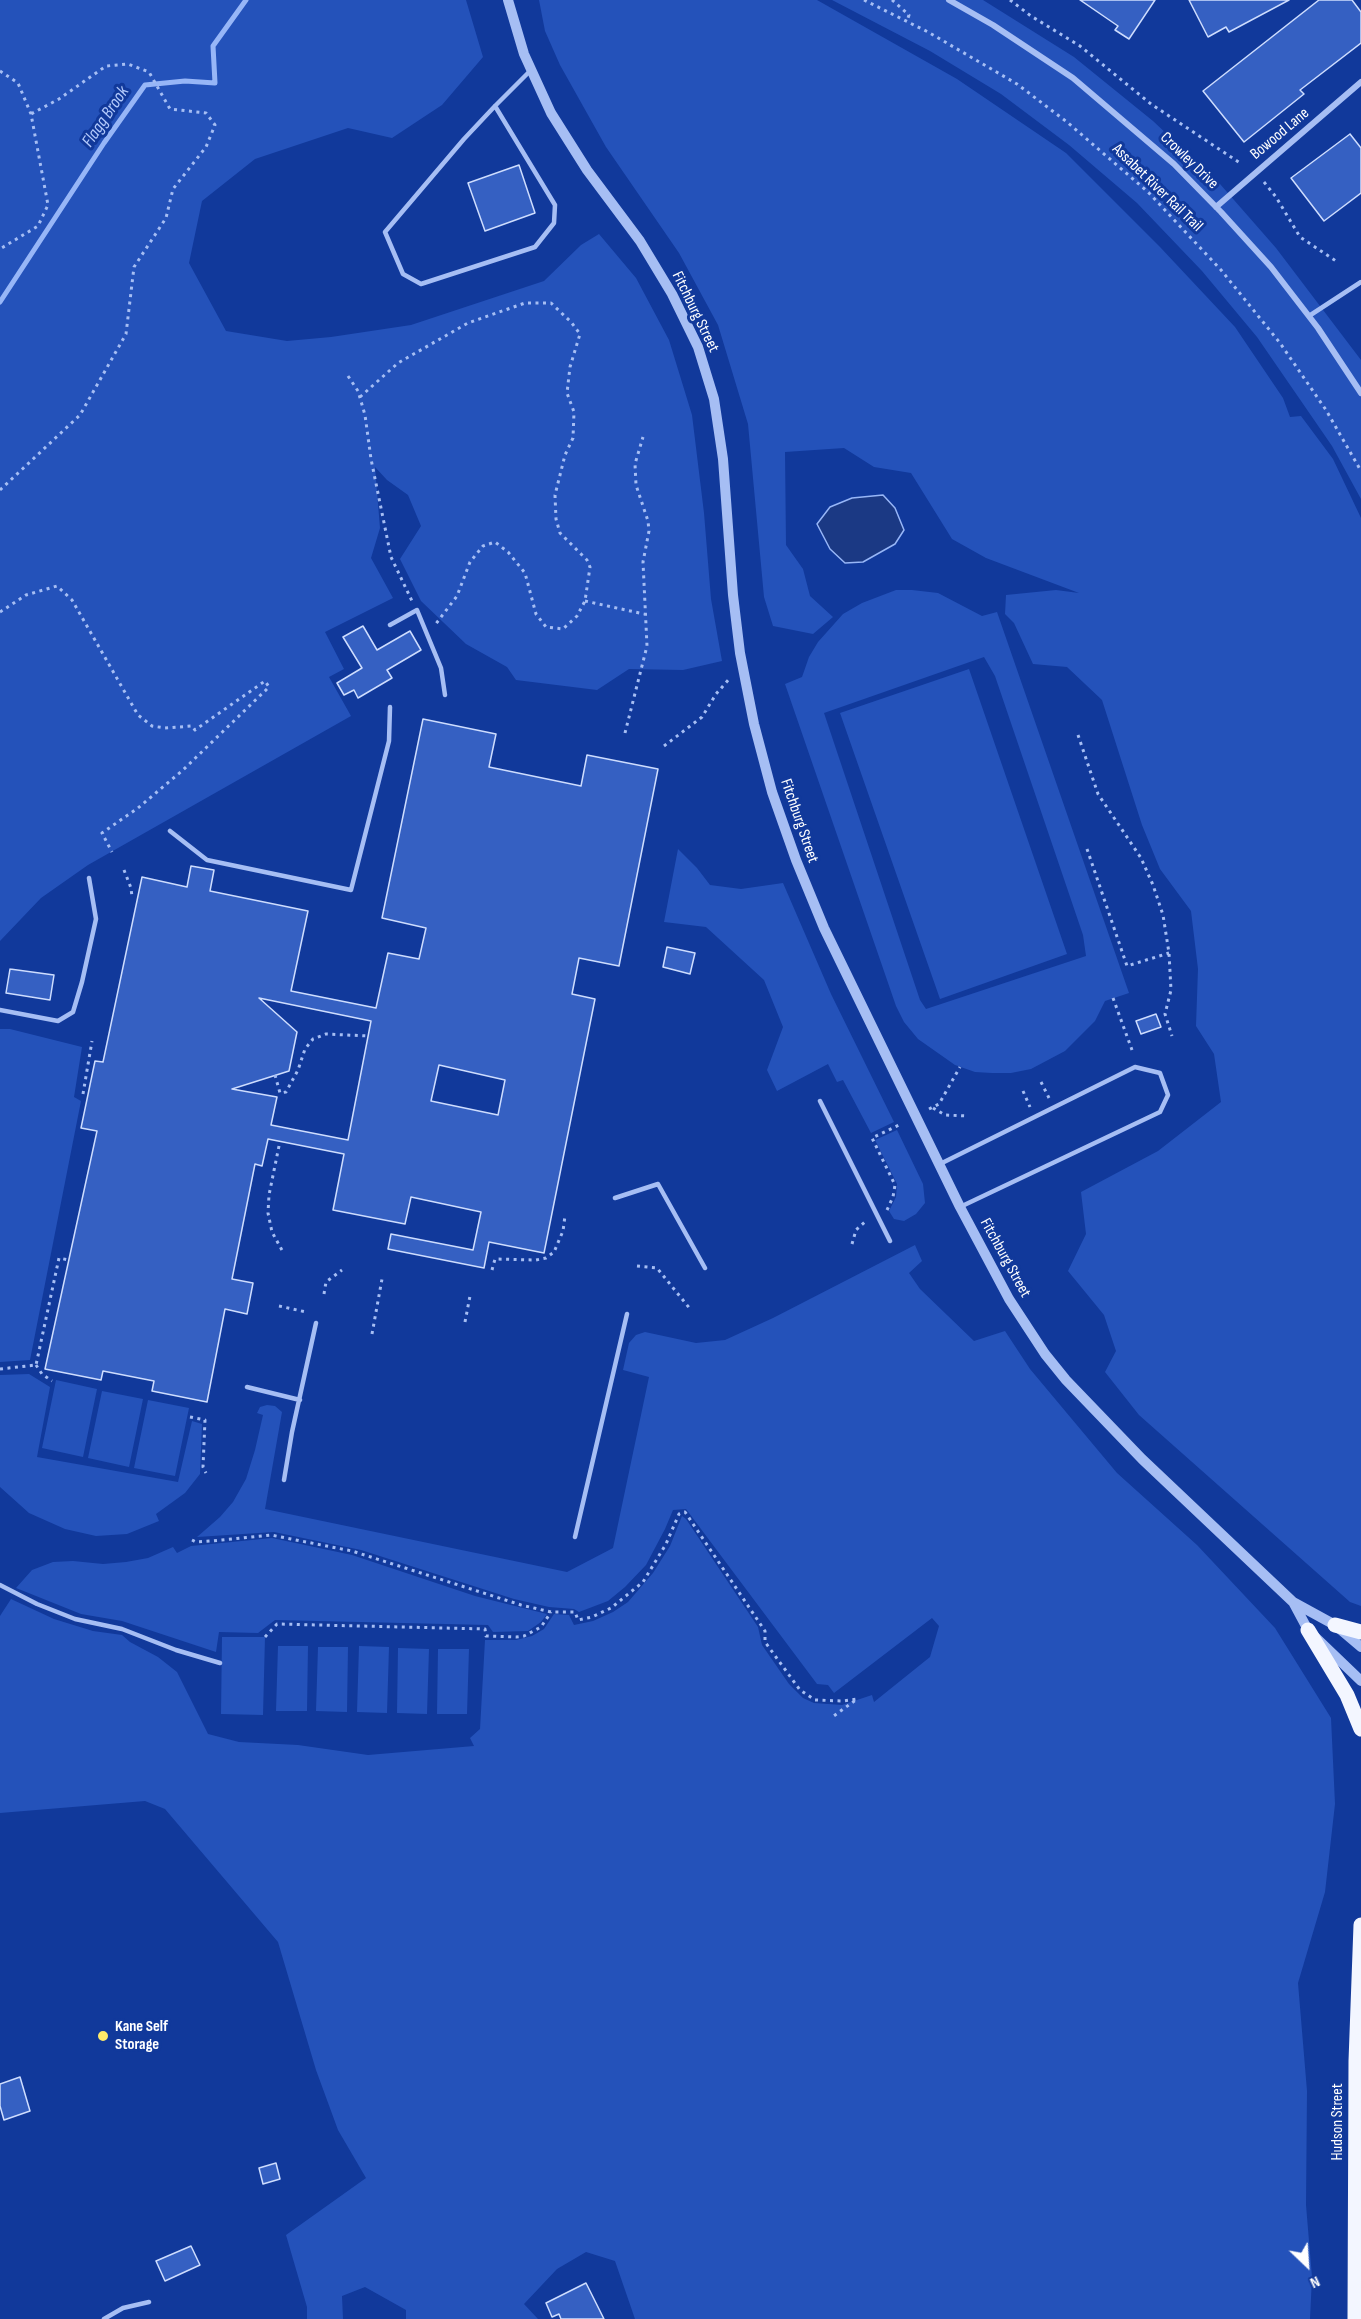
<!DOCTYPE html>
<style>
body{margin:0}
#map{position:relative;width:1361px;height:2319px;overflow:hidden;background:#11399b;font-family:"Sofia Sans Condensed",sans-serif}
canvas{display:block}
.north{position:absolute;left:1277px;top:2235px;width:60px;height:60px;-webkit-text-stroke:4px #11399b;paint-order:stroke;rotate:155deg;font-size:16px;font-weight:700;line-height:24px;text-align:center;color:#fff}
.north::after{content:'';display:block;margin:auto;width:21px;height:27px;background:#fff;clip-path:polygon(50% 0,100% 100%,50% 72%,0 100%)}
</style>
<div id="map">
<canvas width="1361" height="2319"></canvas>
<div class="north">N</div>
</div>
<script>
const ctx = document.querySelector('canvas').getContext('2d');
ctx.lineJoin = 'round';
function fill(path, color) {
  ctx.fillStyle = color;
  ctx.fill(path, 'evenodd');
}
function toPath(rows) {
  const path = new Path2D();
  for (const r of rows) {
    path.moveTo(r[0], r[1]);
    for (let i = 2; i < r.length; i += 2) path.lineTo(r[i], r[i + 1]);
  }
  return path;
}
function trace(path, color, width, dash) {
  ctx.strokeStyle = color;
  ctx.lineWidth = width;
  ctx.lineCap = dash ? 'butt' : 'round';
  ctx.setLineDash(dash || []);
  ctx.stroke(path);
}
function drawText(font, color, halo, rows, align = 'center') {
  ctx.font = font + ' "Sofia Sans Condensed",sans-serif';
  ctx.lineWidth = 6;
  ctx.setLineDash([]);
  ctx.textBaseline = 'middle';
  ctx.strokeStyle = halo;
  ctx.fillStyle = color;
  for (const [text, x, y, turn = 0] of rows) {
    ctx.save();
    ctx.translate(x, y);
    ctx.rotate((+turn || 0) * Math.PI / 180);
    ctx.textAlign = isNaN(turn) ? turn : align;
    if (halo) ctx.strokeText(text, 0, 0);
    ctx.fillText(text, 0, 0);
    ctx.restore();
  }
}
fill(toPath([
 [0,0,466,0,483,57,442,105,392,138,348,128,255,159,202,201,189,263,226,331,287,341,331,337,411,325,544,281,581,245,599,234,636,278,669,340,692,415,704,513,711,599,722,661,683,670,629,669,597,690,516,680,507,667,466,644,421,601,400,559,421,526,408,495,387,480,375,467,380,528,371,558,393,598,325,632,344,669,329,677,351,716,88,865,41,898,0,941],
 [539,0,817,0,957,79,1066,153,1160,247,1235,327,1283,398,1290,417,1301,416,1333,459,1361,518,1361,1606,1350,1602,1139,1415,1105,1372,1116,1351,1104,1315,1068,1271,1086,1234,1081,1192,1158,1151,1221,1102,1214,1054,1196,1026,1198,969,1191,911,1160,869,1142,825,1102,700,1067,667,1033,664,1014,623,1005,614,1006,595,1056,590,1079,593,986,558,952,539,911,473,874,467,844,448,785,452,786,545,803,569,810,596,833,617,813,634,773,626,764,597,748,424,718,325,679,253,606,147,560,65,545,31],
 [832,0,983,0,1074,57,1153,121,1220,184,1276,248,1361,360,1361,499,1332,446,1257,337,1202,271,1137,203,1069,145,1001,94,930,51],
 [896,590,912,590,938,593,982,616,997,612,1129,993,1105,1001,1095,1021,1065,1051,1031,1069,1011,1073,992,1073,975,1072,955,1065,918,1039,904,1022,896,1006,785,684,802,677,809,657,818,642,843,614,862,603],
 [984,657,995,676,1083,935,1086,956,926,1009,920,1000,824,713],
 [969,669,1067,954,940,999,840,713],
 [678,849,697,868,710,885,741,889,783,883,831,994,894,1122,871,1133,843,1080,837,1082,828,1064,777,1091,767,1070,783,1027,764,980,706,927,664,922],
 [0,1029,10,1029,82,1047,74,1097,81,1101,30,1360,0,1362],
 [897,1130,923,1184,925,1203,916,1214,904,1221,894,1219,889,1211,896,1197,897,1184,875,1140],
 [915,1245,922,1261,909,1273,920,1289,974,1341,1005,1331,1030,1369,1117,1473,1197,1545,1275,1628,1331,1718,1335,1804,1325,1892,1298,1983,1307,2091,1306,2205,1312,2277,1310,2319,635,2319,615,2261,586,2252,557,2269,524,2304,538,2319,406,2319,406,2310,365,2287,342,2296,343,2319,307,2319,307,2307,286,2235,366,2178,338,2130,316,2070,278,1942,165,1809,145,1801,0,1813,0,1616,11,1599,54,1619,93,1631,122,1635,130,1642,158,1657,177,1672,208,1734,239,1742,298,1745,368,1755,474,1746,470,1738,480,1729,485,1640,516,1640,532,1636,544,1629,554,1614,569,1615,574,1625,593,1621,613,1612,628,1602,653,1573,670,1546,682,1516,686,1519,758,1627,762,1645,789,1684,803,1698,814,1703,842,1705,872,1695,874,1702,930,1657,939,1626,932,1618,834,1693,828,1685,817,1684,686,1509,673,1510,665,1529,646,1565,625,1587,608,1601,579,1612,574,1609,549,1607,514,1599,361,1550,274,1532,197,1537,220,1517,233,1502,246,1479,255,1450,263,1415,257,1413,260,1407,267,1405,275,1406,282,1412,265,1509,567,1572,613,1548,649,1377,623,1370,629,1343,636,1335,645,1332,696,1343,725,1340,773,1318],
 [29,1374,50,1387,37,1457,178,1482,192,1421,202,1424,200,1474,185,1493,156,1514,159,1521,127,1534,96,1536,65,1529,29,1513,0,1487,0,1375],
 [56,1380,97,1389,83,1457,42,1448],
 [102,1391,143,1399,129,1467,88,1458],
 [148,1400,189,1408,175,1476,134,1468],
 [272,1538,352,1555,475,1596,547,1614,541,1622,528,1631,493,1632,488,1625,275,1620,258,1633,219,1632,216,1652,122,1621,81,1614,16,1588,32,1570,53,1562,73,1561,103,1564,126,1562,148,1558,173,1547,177,1553,191,1546],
 [222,1637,265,1637,263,1715,221,1714],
 [278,1646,308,1646,307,1711,276,1711],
 [359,1646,389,1647,387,1713,357,1712],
 [318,1647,348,1647,347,1712,316,1711],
 [398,1648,429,1649,427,1714,397,1713],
 [438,1649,469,1649,467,1714,437,1714]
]), '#2452ba');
const water = toPath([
 [883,495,895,508,904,530,895,544,863,562,845,563,830,549,817,524,830,507,852,498,883,495]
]);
fill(water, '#1b3984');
trace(water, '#97b6f7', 1.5);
trace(toPath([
 [0,302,104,143,145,85,185,81,215,83,213,46,246,0]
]), '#97b6f7', 5);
const building = toPath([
 [1080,0,1155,0,1129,39,1115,30,1118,26,1080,0],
 [1189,0,1289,0,1229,32,1226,27,1208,37,1189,0],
 [1319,0,1352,0,1361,12,1361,43,1300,90,1304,94,1244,142,1203,91,1319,0],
 [1350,134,1361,148,1361,193,1324,221,1291,178,1350,134],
 [519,165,535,213,485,231,468,183,519,165],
 [363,626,377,650,410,631,421,650,387,670,392,678,358,698,354,690,344,695,337,683,362,668,343,637,363,626],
 [423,719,496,734,489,767,581,786,587,755,658,769,619,966,579,958,572,994,595,999,544,1253,489,1242,484,1268,388,1249,391,1234,473,1250,481,1212,411,1197,405,1224,333,1210,344,1154,268,1139,262,1166,255,1164,232,1279,253,1283,247,1314,225,1309,207,1402,152,1391,154,1381,103,1371,101,1380,45,1369,97,1131,81,1128,95,1061,103,1062,142,877,187,887,191,866,214,870,210,891,308,911,291,991,376,1008,388,953,419,959,426,928,382,918,423,719],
 [259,998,371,1021,348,1140,271,1125,277,1097,232,1089,289,1071,297,1032,259,998],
 [439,1065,505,1080,498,1115,431,1101,439,1065],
 [667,947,695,953,690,974,663,967,667,947],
 [10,969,54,975,50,1000,6,993,10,969],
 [1156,1014,1161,1027,1141,1034,1136,1021,1156,1014],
 [20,2077,30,2111,4,2120,0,2106,0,2084,20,2077],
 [276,2163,280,2179,263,2184,259,2168,276,2163],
 [191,2246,200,2265,165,2281,156,2261,191,2246],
 [586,2283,604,2319,561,2319,559,2314,552,2317,546,2303,586,2283]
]);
fill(building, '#3560c2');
trace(building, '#ceddfe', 1.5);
trace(toPath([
 [864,0,928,32,1017,84,1067,122,1148,192,1221,270,1280,343,1326,410,1361,471],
 [892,0,909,15,907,21],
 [1010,0,1031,16,1080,46,1151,104,1240,163],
 [0,71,18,83,31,114,48,205,38,226,0,249],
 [1264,182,1276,197,1300,237,1336,261],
 [348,376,358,391,365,415,371,459,391,557,412,601],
 [360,397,398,363,468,323,525,303,551,303,571,322,580,334,570,367,567,393,574,412,573,438,565,455,555,495,556,519,560,533,587,560,590,567,585,601,577,616,563,629,546,627,536,614,525,573,508,552,495,542,483,546,470,562,457,596,435,625],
 [0,490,80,415,126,334,134,267,166,218,173,189,206,147,215,125,206,113,170,109,149,72,128,64,106,66,59,99,31,114],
 [585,601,644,614],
 [0,612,26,595,57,586,72,600,138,715,152,726,165,728,192,726,195,730,265,681,269,687,183,770,138,808,102,833,112,852],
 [625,733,647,646,643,562,649,531,648,521,636,485,635,464,643,437],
 [1078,735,1098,794,1141,858,1153,885,1163,915,1169,953,1171,990,1165,1014,1172,1036],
 [664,746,702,717,716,694,730,678],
 [1087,849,1127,966,1169,953],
 [124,870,131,888,132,897],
 [1113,998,1132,1050],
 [275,1075,280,1093,286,1092,298,1070,305,1049,313,1039,326,1034,368,1036],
 [1041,1082,1049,1098],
 [1023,1091,1030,1107],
 [83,1094,92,1041],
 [933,1108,945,1115,968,1116],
 [929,1109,939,1104,960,1067],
 [279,1146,269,1195,268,1213,272,1232,283,1252],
 [887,1210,893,1197,895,1185,872,1138,901,1124],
 [852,1244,856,1230,865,1222],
 [637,1266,657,1268,691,1310],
 [492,1270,495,1259,536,1260,546,1258,554,1252,563,1231,565,1216],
 [324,1294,326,1282,342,1270],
 [279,1306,306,1312],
 [465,1322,470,1296],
 [372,1334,382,1279],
 [36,1365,42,1374,52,1381],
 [0,1369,36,1365,59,1258,69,1260],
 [190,1417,205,1420,203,1467,206,1473],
 [192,1540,196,1542,211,1541,271,1535,291,1539,352,1551,521,1605,551,1612,575,1612,578,1620,592,1617,611,1608,643,1582,666,1544,679,1514,685,1512,765,1631,765,1642,800,1690,815,1700,843,1701,857,1699,831,1718],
 [265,1637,277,1624,485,1629,486,1636,516,1637,524,1636,541,1627,551,1612]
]), '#a6bef4', 3, [3, 4.5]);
trace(toPath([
 [495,106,555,205,554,223,535,247,421,284,403,274,385,232,464,139,495,106,531,70],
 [1309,316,1361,282],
 [390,625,417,610,441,668,445,695],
 [170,831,207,860,351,890,389,741,390,707],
 [0,1010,58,1021,73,1012,82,982,96,919,89,878],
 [820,1101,890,1241],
 [940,1164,1135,1067,1160,1073,1168,1095,1160,1112,960,1207],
 [615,1198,658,1184,705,1268],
 [247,1387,300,1400],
 [284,1480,292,1432,316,1323],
 [575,1537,627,1314],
 [0,1585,37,1604,75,1619,122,1629,176,1650,220,1663],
 [104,2319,123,2308,149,2302]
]), '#a6bef4', 4.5);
trace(toPath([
 [949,0,993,25,1073,78,1174,164,1221,212,1271,267,1318,328,1361,393],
 [1216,207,1361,82]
]), '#a6bef4', 6);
trace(toPath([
 [508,0,524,54,551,113,587,170,640,241,672,294,698,347,714,399,723,459,733,595,740,653,754,724,772,792,796,860,824,928,960,1207,1009,1299,1045,1354,1066,1380,1142,1459,1293,1602,1308,1630,1361,1681],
 [1293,1602,1335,1625,1361,1647]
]), '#a6bef4', 10);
trace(toPath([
 [1335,1625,1361,1632],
 [1308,1630,1347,1695,1361,1729],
 [1355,2319,1356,2061,1361,1925]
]), '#f3f6ff', 15);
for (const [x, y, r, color] of [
 [103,2036,6,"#ffea69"]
]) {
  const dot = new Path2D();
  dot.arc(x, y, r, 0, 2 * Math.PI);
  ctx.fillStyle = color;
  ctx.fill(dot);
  trace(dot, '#11399b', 2);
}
drawText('16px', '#fff', '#11399b', [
 ["Bowood Lane",1280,134,-40],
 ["Crowley Drive",1189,161,44],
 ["Assabet River Rail Trail",1157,188,44],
 ["Fitchburg Street",695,312,64],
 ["Fitchburg Street",799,821,71],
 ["Fitchburg Street",1005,1258,61],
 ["Hudson Street",1338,2122,-90]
]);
drawText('bold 16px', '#fff', '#11399b', [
 ["Kane Self",115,2027],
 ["Storage",115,2045]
], 'left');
drawText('italic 18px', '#b2c9fb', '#11399b', [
 ["Flagg Brook",106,117,-56]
]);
</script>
